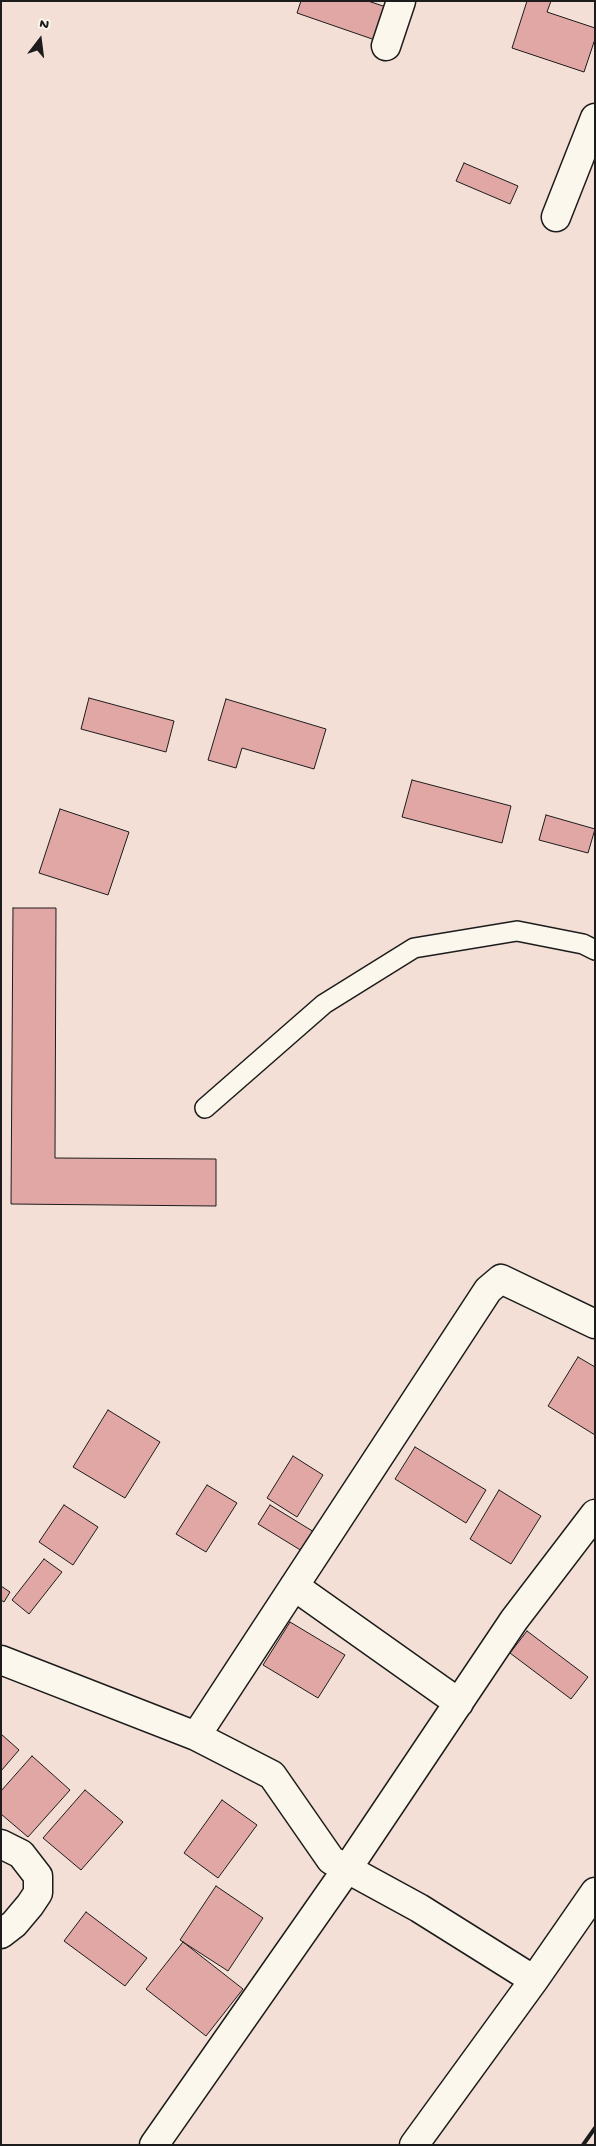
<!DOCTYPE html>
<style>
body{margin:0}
#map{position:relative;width:596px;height:2146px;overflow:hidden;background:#f3dfd6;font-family:"Gochi Hand",sans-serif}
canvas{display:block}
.frame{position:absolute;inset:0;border:2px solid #1c1c1c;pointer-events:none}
.north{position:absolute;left:15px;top:15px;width:50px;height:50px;-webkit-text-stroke:4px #fbf7ec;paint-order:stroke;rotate:15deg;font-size:14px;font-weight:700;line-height:20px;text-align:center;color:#1c1c1c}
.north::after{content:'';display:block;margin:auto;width:18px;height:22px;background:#1c1c1c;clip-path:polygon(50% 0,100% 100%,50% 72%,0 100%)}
</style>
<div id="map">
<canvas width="596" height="2146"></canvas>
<div class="frame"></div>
<div class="north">N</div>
</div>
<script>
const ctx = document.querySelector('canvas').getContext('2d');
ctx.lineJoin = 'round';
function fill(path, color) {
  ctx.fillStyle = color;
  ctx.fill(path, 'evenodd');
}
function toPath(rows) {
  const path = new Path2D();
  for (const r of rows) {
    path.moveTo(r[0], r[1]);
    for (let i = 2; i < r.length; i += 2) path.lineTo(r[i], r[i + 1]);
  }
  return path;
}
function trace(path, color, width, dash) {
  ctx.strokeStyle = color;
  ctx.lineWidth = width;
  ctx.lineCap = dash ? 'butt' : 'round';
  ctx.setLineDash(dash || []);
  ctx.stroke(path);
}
const building = toPath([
 [301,1,368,1,389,8,378,41,297,13,301,1],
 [527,1,551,1,547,12,595,28,595,39,584,72,512,48,527,1],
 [464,163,518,186,510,204,456,181,464,163],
 [89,698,174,721,166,752,81,729,89,698],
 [226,699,326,729,314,769,242,748,236,768,208,760,226,699],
 [412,780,511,806,502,843,402,817,412,780],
 [60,809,129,832,108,895,39,873,60,809],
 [546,815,595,829,588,853,539,840,546,815],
 [13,908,56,908,55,1158,216,1159,216,1206,11,1204,13,908],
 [578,1357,595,1367,595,1435,548,1406,578,1357],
 [108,1410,160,1442,125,1498,73,1467,108,1410],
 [415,1447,486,1490,466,1523,395,1479,415,1447],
 [293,1456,323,1475,297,1517,267,1498,293,1456],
 [207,1485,237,1503,206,1552,176,1534,207,1485],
 [499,1490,541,1516,511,1564,470,1539,499,1490],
 [64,1505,98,1527,73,1565,39,1542,64,1505],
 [270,1505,314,1532,302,1551,258,1524,270,1505],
 [44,1559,62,1572,29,1614,12,1600,44,1559],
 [1,1586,10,1592,4,1602,1,1600,1,1586],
 [290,1622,345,1655,318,1698,263,1665,290,1622],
 [527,1631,588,1677,571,1699,510,1653,527,1631],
 [1,1734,19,1750,1,1771,1,1734],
 [32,1756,70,1790,28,1837,1,1814,1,1791,32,1756],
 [85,1790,123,1822,81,1870,43,1838,85,1790],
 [222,1800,257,1825,218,1878,184,1853,222,1800],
 [216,1886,263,1918,228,1971,180,1940,216,1886],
 [86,1912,147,1958,125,1986,64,1941,86,1912],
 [183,1942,243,1989,206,2036,146,1989,183,1942]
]);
fill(building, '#e1a7a4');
trace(building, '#1c1c1c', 1);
const service = toPath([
 [205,1108,324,1004,414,948,517,931,583,944,595,950]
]);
const minor = toPath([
 [386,46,401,1],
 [556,217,595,118],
 [294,1586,459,1703],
 [1,1660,196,1736,272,1775,331,1860,419,1908,534,1980],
 [196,1736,488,1290,501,1279,595,1324],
 [1,1844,21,1854,38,1876,38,1893,30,1905,14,1924,1,1934],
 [154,2145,347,1869,514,1620,595,1514],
 [414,2145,534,1980,595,1892]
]);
trace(service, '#1c1c1c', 22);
trace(minor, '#1c1c1c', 31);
trace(service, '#fbf7ec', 19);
trace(minor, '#fbf7ec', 28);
trace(toPath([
 [583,2145,595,2128]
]), '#1c1c1c', 4);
</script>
